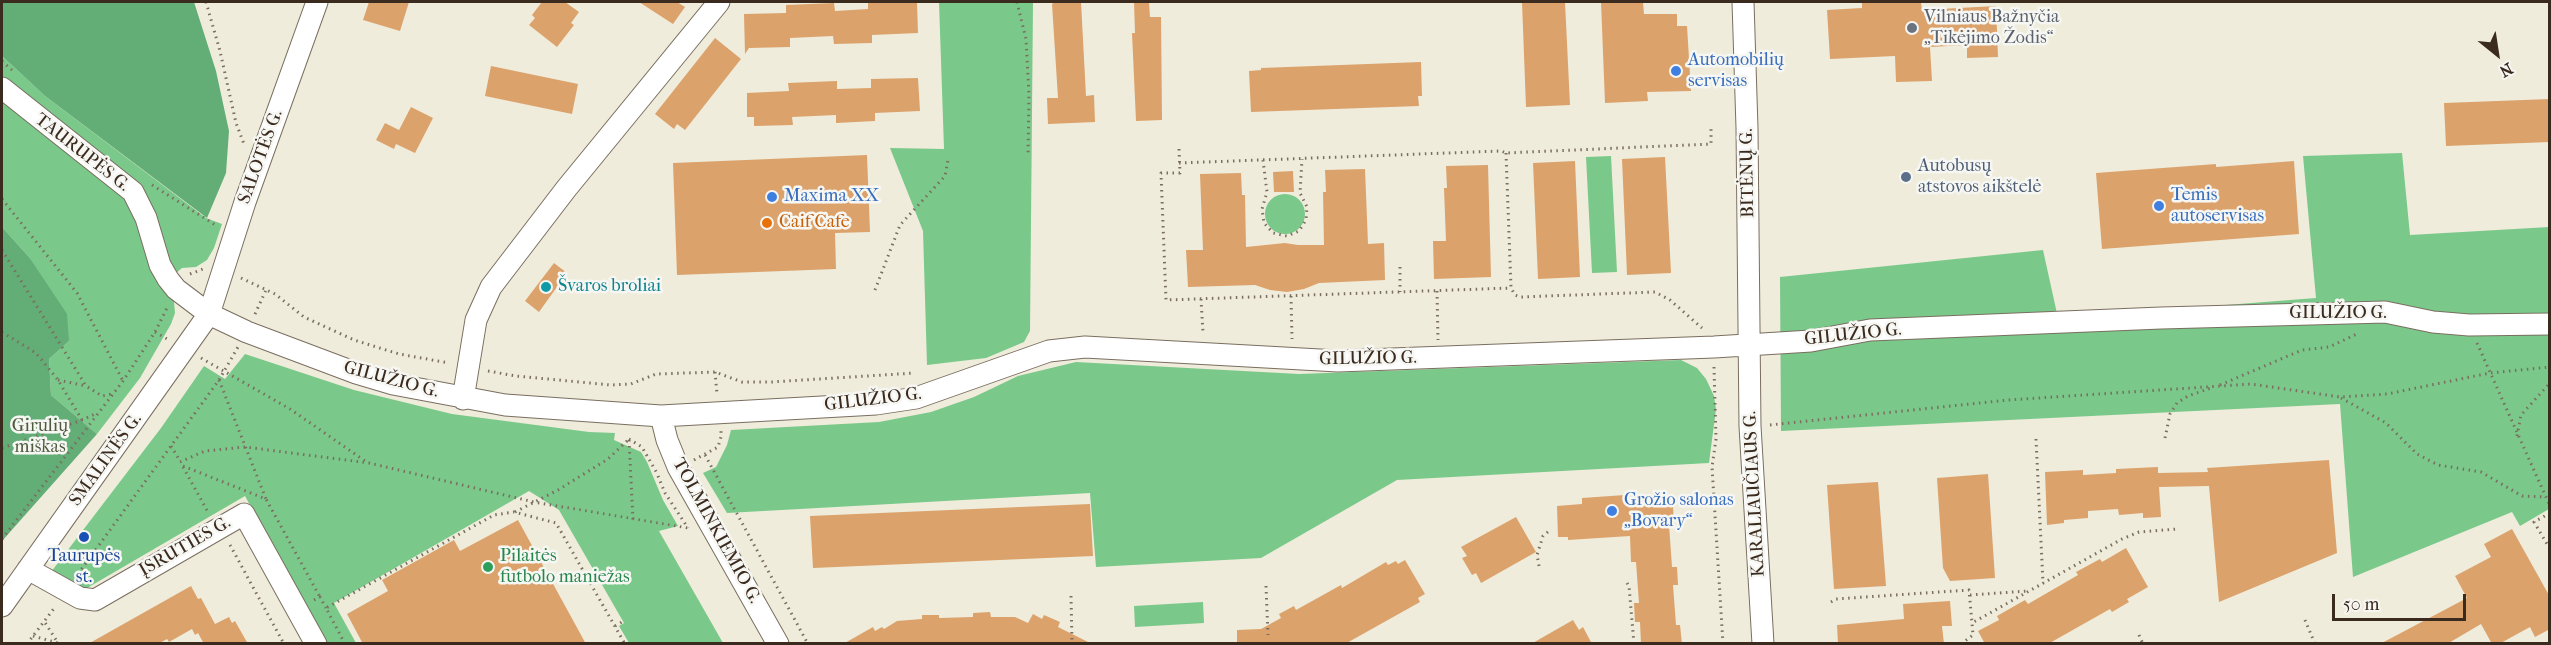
<!DOCTYPE html>
<meta charset="utf-8">
<style>
body{margin:0}
#map{position:relative;width:2551px;height:645px;overflow:hidden;background:#efecdb;font-family:"IM FELL French Canon",serif}
canvas{display:block}
.frame{position:absolute;inset:0;border:3px solid #3b2a1e;pointer-events:none}
.north{position:absolute;left:2467px;top:24px;width:60px;height:60px;-webkit-text-stroke:4px #f6f6f2;paint-order:stroke;rotate:150deg;font-size:16px;font-weight:700;line-height:24px;text-align:center;color:#3b2a1e}
.north::after{content:'';display:block;margin:auto;width:21px;height:27px;background:#3b2a1e;clip-path:polygon(50% 0,100% 100%,50% 72%,0 100%)}
.scale{position:absolute;left:2332px;top:594px;width:134px;height:27px;box-sizing:border-box;border:3px solid #3b2a1e;border-top:0;padding-left:8px;font-size:18px;line-height:21px;white-space:nowrap;color:#3b2a1e;-webkit-text-stroke:4px #f6f6f2;paint-order:stroke}
</style>
<div id="map">
<canvas width="2551" height="645"></canvas>
<div class="frame"></div>
<div class="north">N</div>
<div class="scale">50 m</div>
</div>
<script>
const ctx = document.querySelector('canvas').getContext('2d');
ctx.lineJoin = 'round';
function fill(path, color) {
  ctx.fillStyle = color;
  ctx.fill(path, 'evenodd');
}
function toPath(rows) {
  const path = new Path2D();
  for (const r of rows) {
    if (r.length === 3) {
      path.moveTo(r[0] + r[2], r[1]);
      path.arc(r[0], r[1], r[2], 0, 2 * Math.PI);
      continue;
    }
    path.moveTo(r[0], r[1]);
    for (let i = 2; i < r.length; i += 2) path.lineTo(r[i], r[i + 1]);
  }
  return path;
}
function trace(path, color, width, dash) {
  ctx.strokeStyle = color;
  ctx.lineWidth = width;
  ctx.lineCap = dash ? 'butt' : 'round';
  ctx.setLineDash(dash || []);
  ctx.stroke(path);
}
function drawText(font, color, halo, rows, align = 'center') {
  ctx.font = font + ' "IM FELL French Canon",serif';
  ctx.lineWidth = 5;
  ctx.setLineDash([]);
  ctx.textBaseline = 'middle';
  ctx.strokeStyle = halo;
  ctx.fillStyle = color;
  for (const [text, x, y, turn = 0] of rows) {
    ctx.save();
    ctx.translate(x, y);
    ctx.rotate((+turn || 0) * Math.PI / 180);
    ctx.textAlign = isNaN(turn) ? turn : align;
    if (halo) ctx.strokeText(text, 0, 0);
    ctx.fillText(text, 0, 0);
    ctx.restore();
  }
}
fill(toPath([
 [939,2,1033,2,1030,331,1024,342,986,358,927,365,923,231,890,148,944,149],
 [2,56,45,96,206,218,222,224,214,248,207,260,196,267,182,268,162,285,174,302,175,313,171,324,140,378,97,434,51,395,49,359,69,341,29,257,2,227],
 [2402,153,2410,235,2549,227,2549,509,2520,526,2512,512,2353,577,2340,404,1781,431,1780,277,2043,250,2058,318,2316,298,2303,156],
 [1611,156,1617,272,1592,273,1586,157],
 [1285,214,20],
 [245,354,354,390,452,414,589,432,615,433,614,440,641,452,647,462,663,500,678,526,659,531,723,643,629,643,619,626,624,623,559,510,529,491,334,603,356,643,325,643,245,496,82,591,51,572,161,428,204,366,225,379],
 [1681,360,1697,368,1706,379,1714,396,1716,409,1709,463,1397,480,1261,558,1096,567,1090,493,727,513,703,473,716,467,727,445,731,430,879,422,931,412,974,397,1018,376,1076,362,1299,374],
 [1203,602,1204,623,1135,627,1134,606]
]), '#7ac98a');
fill(toPath([
 [2,2,194,2,216,71,229,131,226,173,207,218,45,96,2,56],
 [2,227,29,257,67,314,69,341,49,359,51,395,97,434,2,541]
]), '#63ad76');
fill(toPath([
 [369,2,409,2,400,31,363,20],
 [542,2,565,2,579,12,571,23,574,25,557,47,529,25,535,18,532,15],
 [639,2,677,2,685,7,673,24],
 [868,2,917,2,918,33,872,35,872,43,834,44,833,36,790,38,790,47,749,48,745,54,744,14,786,13,786,5,834,3,835,11,868,9],
 [1055,2,1081,2,1086,96,1094,95,1095,122,1048,124,1047,98,1058,98,1052,4],
 [1134,2,1149,2,1150,17,1161,17,1162,120,1136,121,1132,33,1135,33],
 [1522,2,1565,2,1570,105,1526,107],
 [1601,2,1643,2,1644,14,1677,14,1677,26,1687,26,1691,91,1647,92,1648,101,1605,103],
 [1862,2,1921,2,1922,10,1996,6,1998,57,1967,58,1967,45,1930,47,1932,81,1896,82,1895,56,1830,59,1827,10,1862,8],
 [715,38,741,59,685,130,677,124,674,129,655,114],
 [1421,62,1422,96,1418,96,1419,106,1251,112,1249,71,1261,70,1261,68],
 [491,66,578,84,572,114,485,96],
 [918,78,920,111,875,113,875,121,836,123,836,115,792,117,793,125,754,126,754,117,747,117,747,93,789,91,788,83,837,81,837,89,871,88,871,79],
 [2550,99,2550,142,2446,146,2444,103],
 [411,107,433,118,415,153,396,144,394,149,376,140,385,123,399,130],
 [867,155,870,232,835,233,836,269,677,275,673,163],
 [1665,157,1671,273,1627,275,1622,159],
 [1575,161,1580,277,1538,279,1533,163],
 [2294,161,2299,234,2102,249,2096,173,2216,164,2216,167],
 [1488,165,1491,277,1434,279,1433,241,1446,241,1444,188,1447,188,1446,166],
 [1365,169,1368,244,1384,243,1385,280,1319,283,1304,289,1287,292,1270,290,1255,285,1188,287,1186,250,1203,250,1200,174,1241,173,1242,195,1245,195,1246,247,1285,243,1298,245,1324,245,1323,192,1326,192,1325,170],
 [1293,171,1294,192,1274,192,1273,172],
 [554,263,567,273,539,312,525,301],
 [2329,460,2337,553,2219,602,2209,486,2159,487,2161,517,2143,518,2143,513,2119,515,2118,509,2088,511,2088,518,2064,520,2064,523,2047,525,2045,472,2083,470,2083,475,2116,473,2116,469,2158,467,2158,473,2208,472,2207,468],
 [1988,474,1995,578,1950,581,1943,568,1937,478],
 [1878,482,1886,586,1834,589,1827,485],
 [1625,495,1625,502,1667,499,1668,507,1673,506,1674,525,1669,525,1672,567,1677,567,1678,585,1673,585,1676,625,1680,625,1682,644,1641,644,1640,622,1635,622,1634,603,1639,603,1636,562,1631,562,1630,536,1568,540,1568,537,1558,537,1557,506,1582,504,1582,498],
 [1090,504,1093,556,813,568,810,516],
 [1516,517,1536,552,1481,583,1476,573,1472,575,1462,558,1467,556,1461,547],
 [518,520,586,644,363,644,347,614,388,591,382,580,454,540,460,551],
 [2512,529,2550,597,2550,629,2535,637,2530,627,2499,644,2492,644,2481,624,2447,644,2380,644,2467,598,2455,576,2491,557,2484,544],
 [2126,548,2148,587,2127,599,2129,602,2112,612,2110,609,2048,644,1985,644,1978,631,1999,620,1997,616,2025,600,2028,604,2078,575,2076,572,2100,559,2102,562],
 [1405,560,1425,594,1418,598,1420,602,1345,644,1237,644,1237,630,1261,629,1281,618,1279,614,1294,606,1296,610,1341,585,1342,588,1386,562,1388,565,1396,561,1398,564],
 [191,586,198,599,201,598,215,624,229,617,232,623,235,621,248,644,204,644,198,633,195,635,192,629,169,642,167,639,158,644,88,644],
 [1950,601,1952,626,1942,626,1944,644,1838,644,1837,625,1904,619,1903,604],
 [990,612,991,617,1015,617,1028,623,1033,614,1042,619,1044,615,1060,622,1058,627,1092,644,843,644,873,627,875,631,882,627,884,629,897,621,922,619,922,615,939,615,939,618,973,617,973,613],
 [1573,620,1579,630,1583,627,1592,644,1531,644]
]), '#dca26b');
const street = toPath([
 [1743,2,1747,128,1750,426,1763,644],
 [2,88,133,192,146,218,160,265,168,279,176,289,209,314,247,332,356,373,393,384,505,405,661,416,876,404,916,398,1049,351,1085,347,1338,361,1714,347,1811,341,1870,330,2161,318,2385,312,2433,322,2469,325,2550,324],
 [463,399,476,320,491,287,566,189,719,2],
 [661,416,667,440,678,467,778,644],
 [28,569,80,598,95,600,244,514,316,644],
 [2,606,209,314,245,202,317,2]
]);
trace(street, '#7a6e60', 23);
trace(toPath([
 [206,2,220,51,236,123,244,144],
 [1017,2,1026,39,1029,95,1028,156],
 [2,61,12,70],
 [1179,149,1180,173,1161,173,1166,300,1511,288],
 [1506,153,1511,288,1515,295,1520,297,1655,292,1670,300,1702,328],
 [1263,160,1267,192,1262,209,1264,223,1273,233,1287,236,1299,231,1306,220,1307,207,1300,193,1302,159],
 [1179,163,1501,151,1506,153,1711,144,1711,127],
 [152,185,217,226],
 [2,199,77,293,123,381],
 [2,250,86,386,102,396,111,394],
 [1400,267,1400,292],
 [190,274,203,269],
 [241,278,275,294,304,317,354,340,399,354,449,363],
 [875,290,900,225,945,176,948,160],
 [1437,291,1438,340],
 [1291,296,1292,339],
 [1201,299,1203,333],
 [255,314,266,290],
 [2,332,36,353,58,380,82,420],
 [155,332,169,340],
 [2477,343,2550,506],
 [201,358,290,409,368,463],
 [1714,367,1716,439,1712,467,1723,644],
 [488,371,516,376,611,385,631,384,656,374,687,373,715,372,742,382,771,382,915,373],
 [715,372,717,394],
 [58,380,86,386],
 [219,380,266,499],
 [2220,385,2302,350,2329,347,2359,333],
 [2341,398,2386,423,2417,454,2438,465,2481,472,2522,496,2545,497],
 [1770,425,2008,400,2251,384,2340,397,2387,394,2490,373,2550,367],
 [2517,436,2521,415,2550,383],
 [2165,438,2170,414,2177,403,2188,396,2211,388],
 [629,439,642,447,658,475],
 [2036,439,2043,583],
 [629,440,633,520],
 [171,446,180,461],
 [2,448,82,420,95,414],
 [705,455,808,644],
 [694,460,718,447,721,437,721,431],
 [180,462,205,451,245,447,369,463,534,502,688,528],
 [183,466,266,499,320,597],
 [183,467,209,514],
 [658,476,665,493,688,528],
 [515,512,558,490,608,459,629,439],
 [2550,513,2534,522,2550,549],
 [2,539,123,381,155,332,168,306],
 [230,545,284,644],
 [1539,566,1537,555,1543,536,1549,531],
 [78,574,219,380,238,347],
 [1627,583,1629,586,1634,644],
 [1266,586,1268,635],
 [1970,595,2028,591],
 [1071,596,1072,642],
 [314,600,320,597,326,608],
 [1831,602,1836,599,1969,590,1972,623],
 [2305,620,2315,644],
 [615,626,622,622],
 [2139,635,2143,644],
 [33,636,58,643,44,621],
 [1386,643,1386,644],
 [27,644,55,607],
 [345,644,326,608,494,515,514,512,556,523,625,644],
 [1961,644,1973,635,1972,623,2122,539,2139,532,2177,529]
]), '#7a6e60', 3, [1.5, 4.5]);
trace(street, '#fff', 21);
for (const [x, y, r, color] of [
 [1912,28,6,"#6b7280"],
 [1676,71,6,"#3f7fe0"],
 [1906,177,6,"#5c6f8a"],
 [772,197,6,"#3f7fe0"],
 [2159,206,6,"#3f7fe0"],
 [767,223,6,"#e8710a"],
 [546,287,6,"#0f9aa8"],
 [1612,511,6,"#3f7fe0"],
 [84,537,6,"#1a4fb4"],
 [488,567,6,"#2e9e5b"]
]) {
  const dot = new Path2D();
  dot.arc(x, y, r, 0, 2 * Math.PI);
  ctx.fillStyle = color;
  ctx.fill(dot);
  trace(dot, '#f6f6f2', 2);
}
drawText('18px', '#5b616d', '#f6f6f2', [
 ["Vilniaus Bažnyčia",1924,18],
 ["„Tikėjimo Žodis“",1924,39]
], 'left');
drawText('18px', '#366cbe', '#f6f6f2', [
 ["Automobilių",1688,61],
 ["servisas",1688,82],
 ["Temis",2171,196],
 ["autoservisas",2171,217],
 ["Maxima XX",784,197],
 ["Grožio salonas",1624,501],
 ["„Bovary“",1624,522]
], 'left');
drawText('18px', '#3b2a1e', '#f6f6f2', [
 ["TAURUPĖS G.",82,153,38],
 ["SALOTĖS G.",261,157,-70],
 ["BITĖNŲ G.",1748,173,-91],
 ["GILUŽIO G.",2338,314],
 ["GILUŽIO G.",1853,335,-6],
 ["GILUŽIO G.",1368,359,-1],
 ["GILUŽIO G.",391,380,15],
 ["GILUŽIO G.",873,400,-7],
 ["SMALINĖS G.",106,460,-54],
 ["KARALIAUČIAUS G.",1755,494,-93],
 ["TOLMINKIEMIO G.",716,531,61],
 ["ĮSRUTIES G.",185,547,-30]
]);
drawText('18px', '#4e5e75', '#f6f6f2', [
 ["Autobusų",1918,167],
 ["atstovos aikštelė",1918,188]
], 'left');
drawText('18px', '#c56008', '#f6f6f2', [
 ["Caif Cafe",779,223]
], 'left');
drawText('18px', '#0d838f', '#f6f6f2', [
 ["Švaros broliai",558,287]
], 'left');
drawText('18px', '#4e5a3e', '#f6f6f2', [
 ["Girulių",40,427],
 ["miškas",40,448]
]);
drawText('18px', '#164399', '#f6f6f2', [
 ["Taurupės",84,557],
 ["st.",84,578]
]);
drawText('18px', '#27864d', '#f6f6f2', [
 ["Pilaitės",500,557],
 ["futbolo maniežas",500,578]
], 'left');
</script>
